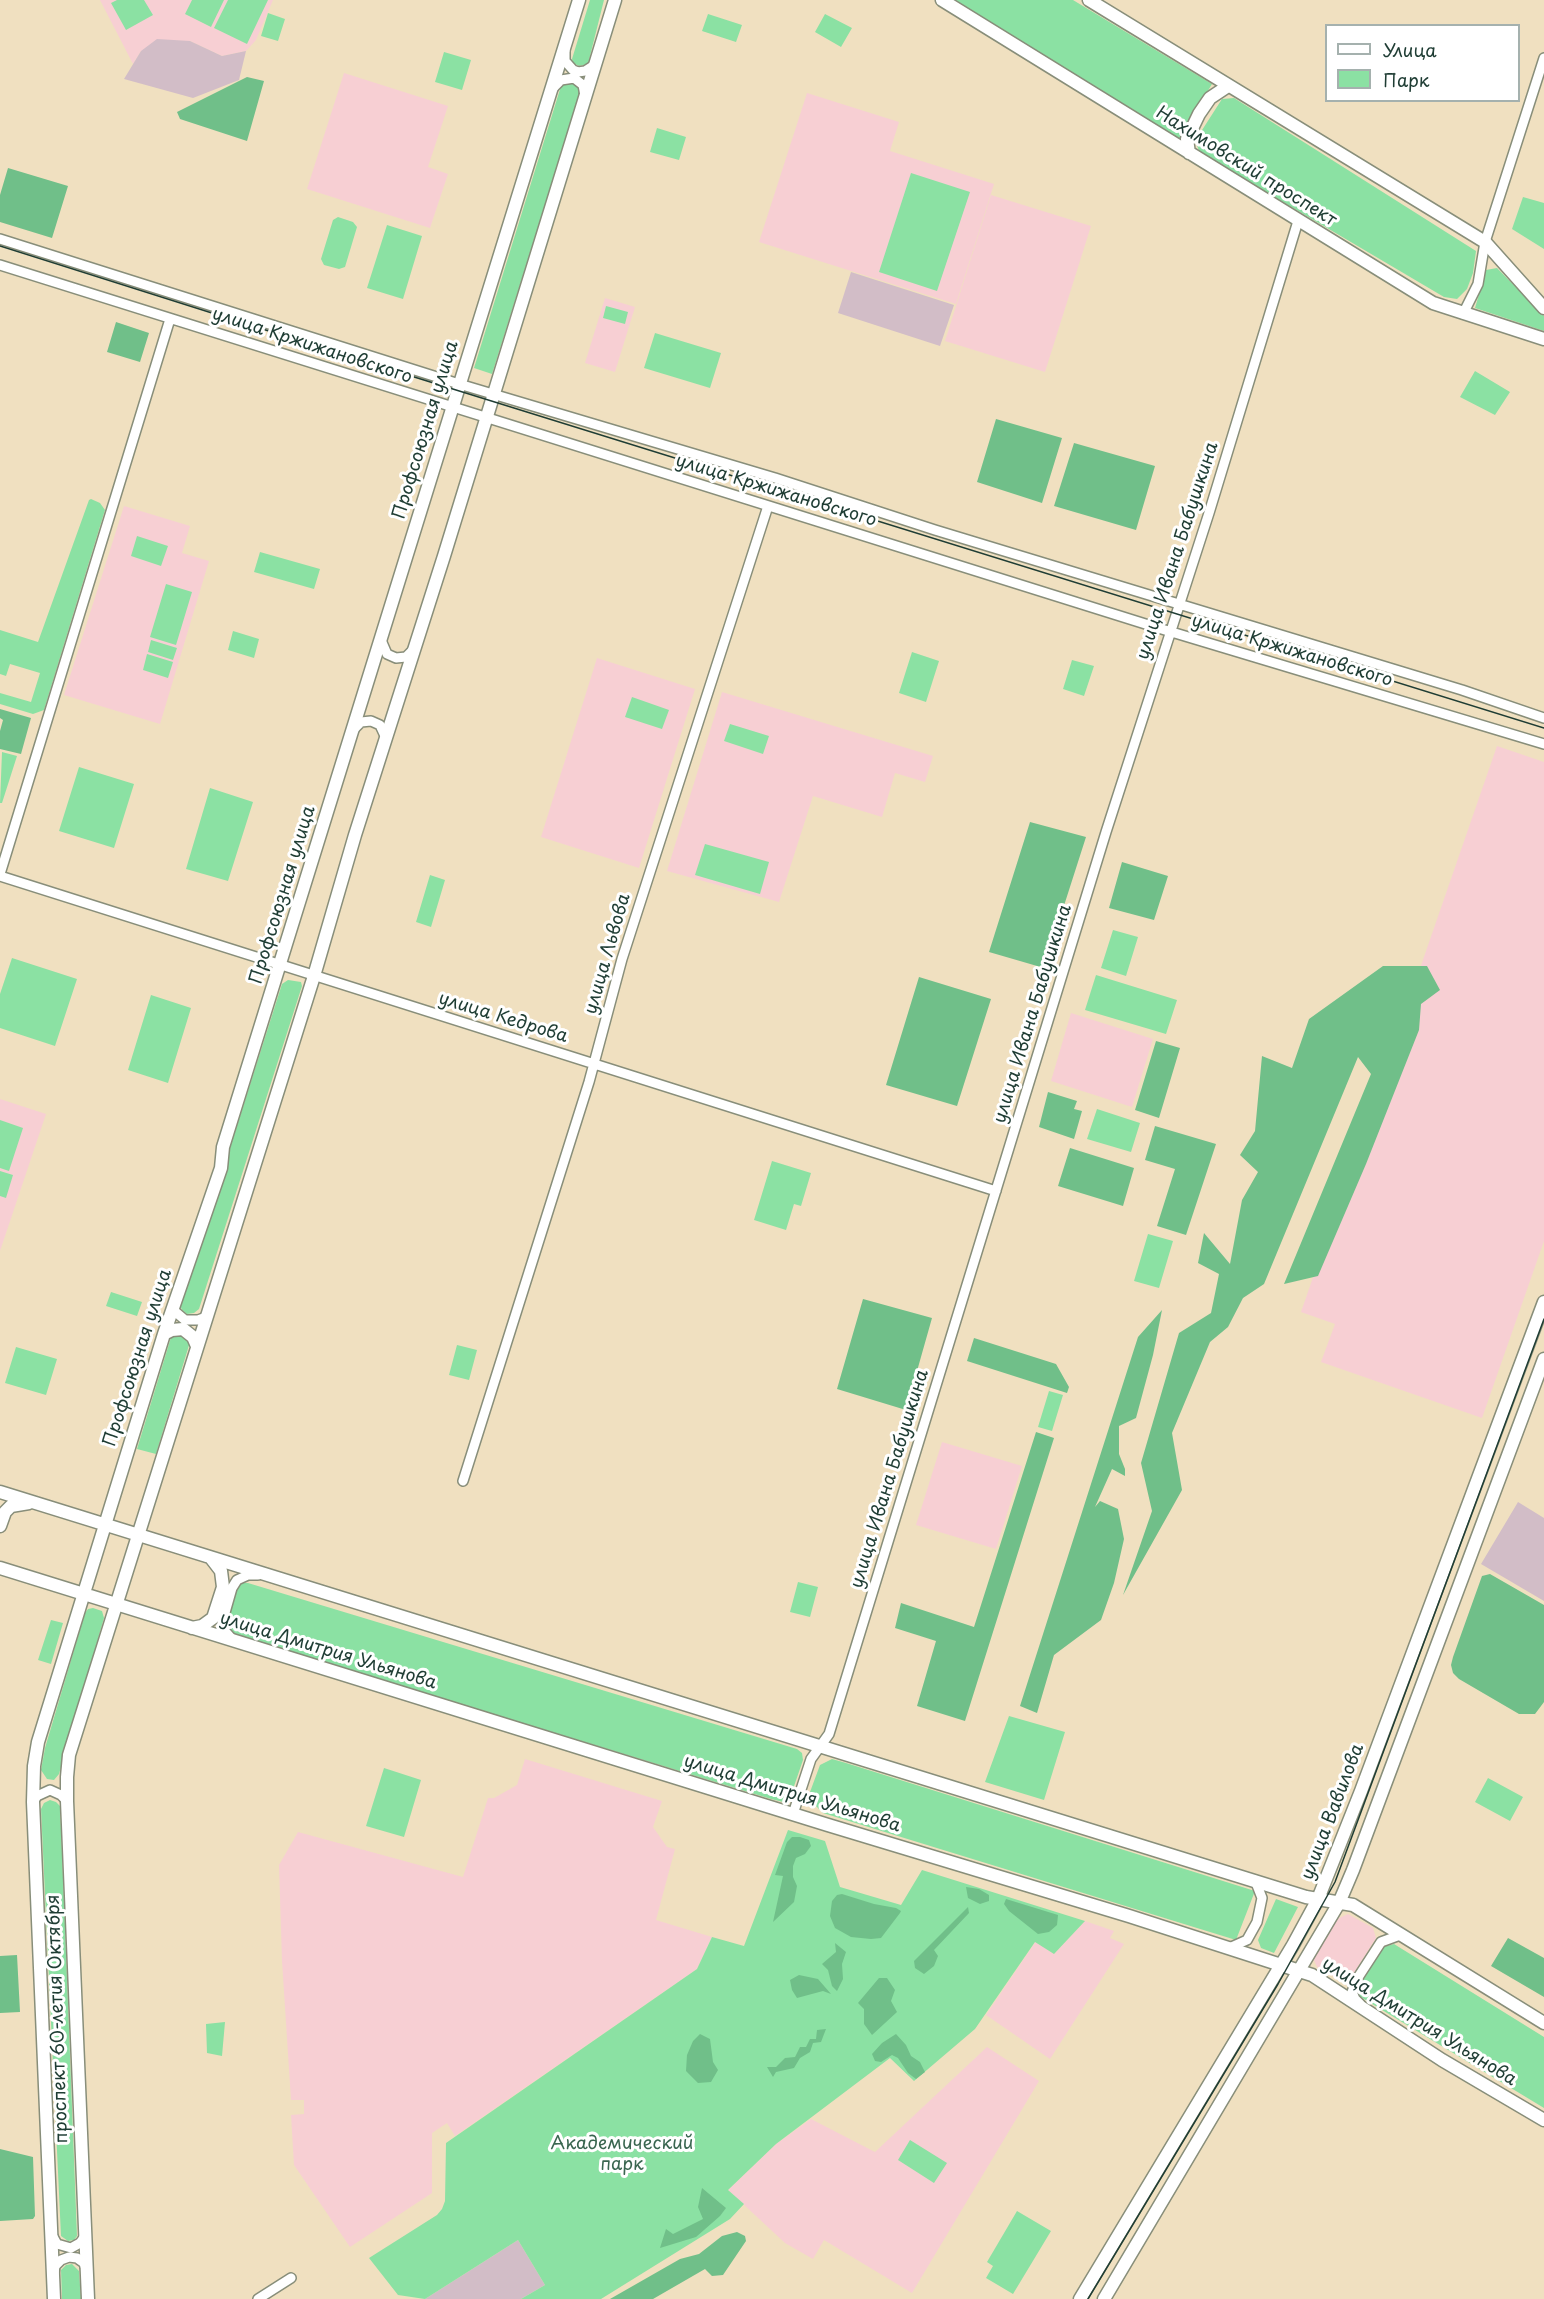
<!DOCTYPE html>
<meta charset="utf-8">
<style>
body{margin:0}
#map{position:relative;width:1544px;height:2299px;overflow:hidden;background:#f0e0c0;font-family:"Playpen Sans",sans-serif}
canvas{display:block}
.legend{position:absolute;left:1325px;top:24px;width:195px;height:78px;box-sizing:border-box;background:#fff;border:2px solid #a5b1ae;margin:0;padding:8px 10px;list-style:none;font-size:18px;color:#1f3d34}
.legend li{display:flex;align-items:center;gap:12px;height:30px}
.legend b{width:30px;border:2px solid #a5b1ae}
</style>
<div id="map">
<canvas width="1544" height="2299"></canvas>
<ul class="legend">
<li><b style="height:8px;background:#fff"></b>Улица</li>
<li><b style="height:16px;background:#8be1a3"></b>Парк</li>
</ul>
</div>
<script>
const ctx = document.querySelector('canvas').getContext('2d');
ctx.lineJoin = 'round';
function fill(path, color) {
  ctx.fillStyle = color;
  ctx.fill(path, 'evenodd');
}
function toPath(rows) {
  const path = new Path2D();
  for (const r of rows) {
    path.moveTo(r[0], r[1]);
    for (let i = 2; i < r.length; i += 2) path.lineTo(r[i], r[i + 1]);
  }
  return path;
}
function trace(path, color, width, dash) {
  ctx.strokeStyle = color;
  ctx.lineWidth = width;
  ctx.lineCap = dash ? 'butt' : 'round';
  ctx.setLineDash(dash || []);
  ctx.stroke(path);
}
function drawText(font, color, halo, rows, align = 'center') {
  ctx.font = font + ' "Playpen Sans",sans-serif';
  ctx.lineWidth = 6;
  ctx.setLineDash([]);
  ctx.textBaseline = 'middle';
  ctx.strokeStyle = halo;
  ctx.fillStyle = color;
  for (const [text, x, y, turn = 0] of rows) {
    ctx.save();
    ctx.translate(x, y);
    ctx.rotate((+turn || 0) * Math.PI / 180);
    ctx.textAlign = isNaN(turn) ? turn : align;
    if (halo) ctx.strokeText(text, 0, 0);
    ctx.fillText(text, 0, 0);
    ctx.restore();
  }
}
fill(toPath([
 [100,0,273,0,256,40,246,51,222,56,190,41,141,51,133,64],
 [344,73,448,106,428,167,448,174,430,228,307,189],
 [807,93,899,122,890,151,994,184,956,304,759,242],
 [991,195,1091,226,1045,372,945,341],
 [605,298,635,307,615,372,585,363],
 [124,506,190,526,182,553,209,561,160,724,64,695],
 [597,658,695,689,639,868,541,837],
 [722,692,933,756,925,782,895,773,882,817,813,796,779,902,667,871],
 [1497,746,1544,762,1544,1241,1482,1418,1321,1362,1335,1324,1301,1312],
 [1071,1013,1153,1039,1132,1107,1051,1081],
 [0,1099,46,1114,0,1251],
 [942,1442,1022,1466,996,1549,916,1525],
 [525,1759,662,1801,653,1827,667,1847,675,1849,656,1920,712,1937,697,1969,455,2136,447,2123,432,2133,432,2193,350,2247,294,2165,291,2115,304,2114,304,2100,291,2100,282,1961,279,1865,298,1832,463,1877,488,1798,494,1798,517,1785],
 [1348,1914,1373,1928,1376,1938,1347,1984,1317,1967,1313,1958,1337,1919],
 [1085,1921,1114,1931,1110,1938,1124,1944,1050,2059,986,2015,1036,1941,1054,1954],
 [987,2047,1039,2081,912,2293,824,2240,813,2259,785,2243,728,2190,776,2144,811,2119,875,2152]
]), '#f7cfd3');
fill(toPath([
 [157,39,190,41,222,56,246,51,239,80,193,98,124,79,141,51],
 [851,272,954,305,940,346,838,313],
 [1518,1502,1544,1518,1544,1601,1481,1564],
 [518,2240,545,2285,521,2299,425,2299]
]), '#d2bdc7');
fill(toPath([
 [117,0,144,0,153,15,126,30,111,3],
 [192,0,224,0,211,27,185,14],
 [228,0,268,0,247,44,214,28],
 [590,0,604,0,588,64,579,66,573,63,572,59],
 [954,0,1073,0,1212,84,1179,139],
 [268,13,285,19,278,41,261,36],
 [708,14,742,25,736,42,702,31],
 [825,14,852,28,841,47,815,32],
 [444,52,471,60,462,90,435,82],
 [564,83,573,83,577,85,580,93,492,374,474,368,561,86],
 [1234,98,1476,251,1473,273,1467,289,1457,299,1444,297,1200,153,1195,141,1222,99],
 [657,128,686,137,679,160,650,152],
 [911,173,970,192,937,291,879,272],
 [1523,197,1544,203,1544,249,1512,229],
 [338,217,353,222,357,227,345,267,339,269,324,265,321,259,333,220],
 [387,225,422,236,403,299,367,288],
 [1497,268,1544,316,1544,331,1475,308,1486,270],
 [606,306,628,312,625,324,603,318],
 [655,333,721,353,710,388,644,368],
 [1475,371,1510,392,1495,415,1460,397],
 [91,499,100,503,105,510,44,710,33,714,0,704,0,693,31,702,40,673,10,664,6,676,0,674,0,630,38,642,89,500],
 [137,536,168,546,161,566,131,556],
 [260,552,320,569,314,589,254,572],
 [166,584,192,592,176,645,150,637],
 [233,631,259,639,254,658,228,650],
 [151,640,177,648,173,660,148,652],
 [912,652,939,661,926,702,899,693],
 [147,654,173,662,168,678,143,670],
 [1072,660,1094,666,1084,696,1063,689],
 [632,697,669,710,662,729,625,717],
 [730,724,769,736,763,754,724,741],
 [2,752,17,756,2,803,0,803],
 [79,767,134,784,114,848,59,831],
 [210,788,253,802,228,881,186,869],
 [705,844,769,862,760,894,695,875],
 [430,875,445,880,431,927,416,922],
 [1113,930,1138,937,1126,976,1101,968],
 [12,958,77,979,55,1046,0,1028,0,994],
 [1096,975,1177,1000,1166,1034,1085,1010],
 [288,980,301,982,302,986,199,1309,194,1313,187,1314,182,1310,180,1305,282,984],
 [151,995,191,1008,168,1083,128,1070],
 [1097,1109,1140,1123,1131,1152,1087,1139],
 [0,1120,23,1128,9,1171,0,1168],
 [772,1161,811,1173,801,1206,794,1204,786,1230,754,1220],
 [0,1171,13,1175,6,1198,0,1196],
 [1148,1234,1173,1241,1159,1288,1134,1281],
 [111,1292,142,1302,137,1316,106,1306],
 [178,1330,190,1342,156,1454,137,1449,172,1334],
 [457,1345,477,1350,469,1380,449,1375],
 [16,1347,57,1359,46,1395,5,1383],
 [1049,1391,1063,1395,1052,1431,1038,1427],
 [798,1582,818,1587,810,1617,790,1612],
 [241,1583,248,1583,797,1749,802,1753,803,1760,791,1795,783,1802,771,1799,238,1636,231,1633,225,1623,236,1585],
 [93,1608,102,1611,104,1618,59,1774,54,1780,47,1779,41,1770,45,1748,85,1613,88,1609],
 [51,1620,63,1623,51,1664,38,1660],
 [1009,1716,1065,1732,1044,1800,985,1782],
 [832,1759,846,1763,1255,1891,1236,1940,823,1813,810,1800,810,1792,820,1765],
 [384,1768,421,1780,404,1837,366,1826],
 [1488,1778,1523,1797,1510,1821,1475,1802],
 [50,1800,56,1802,60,1806,64,1901,77,2236,74,2240,68,2241,61,2236,41,1809,44,1803],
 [788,1830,825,1841,840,1887,901,1905,922,1870,1085,1921,1054,1954,1035,1942,975,2029,914,2081,890,2058,776,2144,728,2190,744,2204,730,2219,601,2299,521,2299,545,2285,518,2240,425,2299,398,2295,369,2258,437,2215,442,2209,445,2201,446,2143,697,1969,712,1937,744,1946],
 [1276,1899,1298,1907,1274,1953,1261,1948,1258,1940],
 [1394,1944,1544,2037,1544,2108,1359,1996,1358,1986,1383,1947],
 [225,2022,222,2056,207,2053,206,2024],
 [910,2140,947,2163,934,2183,898,2160],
 [1017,2211,1051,2231,1013,2294,986,2278,993,2266,987,2262],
 [72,2264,79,2271,81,2299,62,2299,61,2270,66,2265]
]), '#8be1a3');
fill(toPath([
 [247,77,264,81,247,141,180,119,177,112],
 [8,168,68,186,52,238,0,222,0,195],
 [116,322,149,333,140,362,107,352],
 [996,419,1062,438,1042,503,977,482],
 [1074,443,1155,466,1136,530,1054,506],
 [0,709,31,718,21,754,0,749,0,731,3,720,0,718],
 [1030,822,1086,837,1044,968,989,952],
 [1122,862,1168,876,1154,920,1109,908],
 [1383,966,1427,966,1440,990,1421,1004,1419,1030,1366,1164,1318,1276,1284,1284,1371,1074,1358,1057,1264,1284,1243,1298,1228,1327,1210,1342,1172,1433,1182,1490,1123,1595,1152,1511,1141,1463,1179,1333,1211,1313,1219,1274,1198,1263,1204,1233,1230,1264,1242,1200,1258,1172,1240,1155,1255,1131,1262,1056,1292,1068,1309,1019],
 [919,977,991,999,957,1106,886,1085],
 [1156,1041,1180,1048,1159,1118,1135,1110],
 [1048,1092,1077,1101,1074,1109,1082,1111,1074,1139,1039,1127],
 [1155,1126,1216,1144,1186,1235,1157,1226,1175,1169,1145,1160],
 [1070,1148,1134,1168,1123,1206,1058,1186],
 [863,1299,932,1318,906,1410,837,1389],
 [1162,1310,1153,1355,1136,1418,1119,1426,1119,1454,1125,1469,1125,1476,1112,1469,1095,1507,1100,1501,1118,1509,1124,1539,1114,1583,1101,1620,1054,1655,1037,1713,1020,1706,1138,1337],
 [974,1338,1056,1364,1069,1387,1067,1393,967,1361],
 [1036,1432,1054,1438,965,1721,917,1706,936,1641,895,1628,901,1603,974,1627],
 [1490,1574,1544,1605,1544,1702,1535,1714,1519,1714,1459,1679,1453,1673,1451,1665,1453,1657,1482,1576],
 [792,1837,800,1837,809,1840,811,1846,805,1854,796,1858,793,1866,793,1877,797,1886,794,1902,773,1922,783,1876,775,1875,787,1842],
 [966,1887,979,1889,989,1895,989,1901,980,1904,968,1898],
 [842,1894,874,1904,896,1908,901,1911,900,1913,881,1938,871,1939,851,1937,835,1928,830,1916,832,1901,837,1895],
 [1006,1899,1058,1915,1057,1925,1049,1932,1038,1934,1009,1911,1004,1904],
 [968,1907,969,1913,934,1950,938,1956,934,1966,924,1974,915,1968,914,1961],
 [1508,1938,1544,1958,1544,1997,1491,1966],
 [835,1943,846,1952,842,1964,843,1979,837,1991,832,1986,828,1970,822,1964,836,1952],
 [17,1955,20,2012,0,2013,0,1956],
 [799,1975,818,1979,831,1994,823,1991,797,1998,792,1990,790,1980],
 [879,1978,887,1978,895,1990,891,2001,897,2012,872,2035,864,2024,864,2009,858,2003],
 [826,2029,821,2042,813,2043,810,2052,800,2058,794,2068,776,2072,773,2077,767,2067,776,2067,785,2058,795,2057,800,2047,806,2047,810,2039,816,2039,817,2030],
 [700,2034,710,2039,713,2062,718,2070,711,2082,698,2083,686,2071,687,2055,693,2041],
 [896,2034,906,2045,911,2056,920,2062,925,2072,916,2079,908,2073,898,2058,892,2055,881,2062,875,2061,872,2054,882,2043],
 [0,2149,33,2157,35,2216,33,2219,0,2221],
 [702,2188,726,2208,720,2216,696,2237,660,2248,666,2229,673,2234,703,2219,698,2207],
 [737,2232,745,2236,746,2241,723,2275,712,2276,705,2269,653,2299,610,2299,680,2259,699,2254,722,2236]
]), '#70bf89');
const minor = toPath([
 [565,51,565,61,573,70,578,72,585,71,596,64],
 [552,89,561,80,574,78,583,85,585,96],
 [0,239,459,384,775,478,935,530,1462,690,1544,718],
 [0,265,1155,627,1544,744],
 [1463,314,1478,284,1485,242,1544,58],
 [381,640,387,654,396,658,406,657,414,649],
 [353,730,361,722,371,721,380,725,386,738],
 [0,874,170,319],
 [0,876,996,1191],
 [172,1309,185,1320,198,1320,206,1317],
 [463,1481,589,1082,622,959,768,506],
 [232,1639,224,1630,222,1623,232,1588,237,1580,248,1575,258,1575],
 [33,1802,37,1796,50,1790,61,1795,67,1801],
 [793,1814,811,1759,829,1734,1106,832,1209,513,1298,221],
 [1229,1948,1247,1940,1257,1922,1262,1898,1255,1880],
 [1360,2004,1355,1999,1352,1992,1357,1979,1381,1942,1400,1935],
 [52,2235,57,2244,71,2248,80,2243,86,2235],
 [54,2273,55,2266,61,2260,69,2257,77,2258,84,2263,86,2269],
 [258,2299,291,2278]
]);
const major = toPath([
 [942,0,1433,303,1544,339],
 [1089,0,1485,242,1544,308],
 [1189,153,1187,139,1199,114,1210,98,1228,86],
 [164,1334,172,1330,183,1329,193,1337,197,1346],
 [0,1492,1306,1897,1353,1905,1544,2023],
 [0,1526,5,1512,11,1506,29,1503],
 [0,1568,828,1825,1129,1916,1312,1975,1442,2060,1544,2120],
 [192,1628,202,1626,213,1618,223,1587,221,1571,211,1558],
 [54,2299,33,1802,34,1766,38,1742,164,1334,221,1168,223,1147,579,0],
 [88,2299,67,1801,67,1777,69,1755,314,976,355,835,444,556,615,0],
 [1080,2299,1293,1945,1318,1899,1361,1791,1544,1302],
 [1104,2299,1339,1903,1353,1870,1544,1359]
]);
trace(minor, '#888e7a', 12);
trace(major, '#888e7a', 15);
trace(minor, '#fff', 9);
trace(major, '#fff', 12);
trace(toPath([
 [0,246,411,376,1544,728],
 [1088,2299,1278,1984,1335,1882,1544,1319]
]), '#1f3d34', 1.5);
drawText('18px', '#1f3d34', '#fff', [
 ["Нахимовский проспект",1246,167,32],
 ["улица Кржижановского",312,346,18],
 ["Профсоюзная улица",426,430,-73],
 ["улица Кржижановского",776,491,17],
 ["улица Ивана Бабушкина",1178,551,-72],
 ["улица Кржижановского",1292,651,17],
 ["Профсоюзная улица",283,895,-73],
 ["улица Львова",608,954,-74],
 ["улица Ивана Бабушкина",1033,1014,-73],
 ["улица Кедрова",503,1018,17],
 ["Профсоюзная улица",138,1358,-72],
 ["улица Ивана Бабушкина",890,1479,-73],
 ["улица Дмитрия Ульянова",328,1651,17],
 ["улица Дмитрия Ульянова",792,1794,17],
 ["улица Вавилова",1333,1812,-69],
 ["проспект 60-летия Октября",58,2019,-92],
 ["улица Дмитрия Ульянова",1419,2022,32]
]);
drawText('18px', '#3a6650', '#fff', [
 ["Академический",622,2144],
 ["парк",622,2165]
]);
</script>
